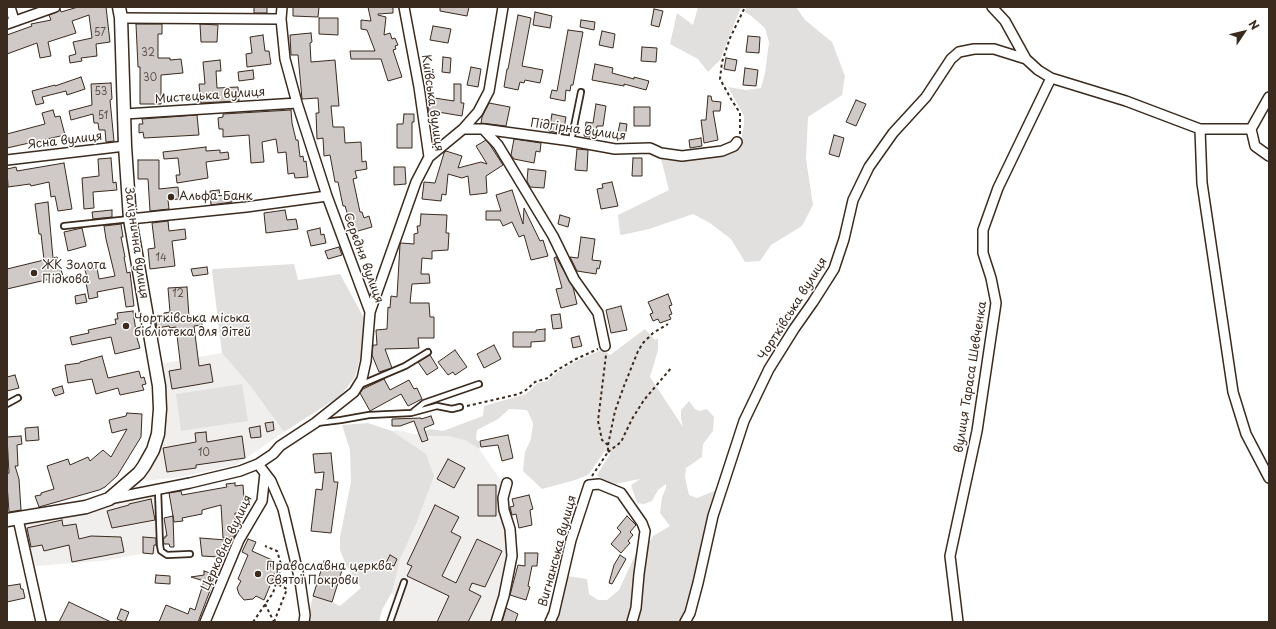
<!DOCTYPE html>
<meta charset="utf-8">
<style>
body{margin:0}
#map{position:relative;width:1276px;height:629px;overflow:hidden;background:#fff;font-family:"Playpen Sans",sans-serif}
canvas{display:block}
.frame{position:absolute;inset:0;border:8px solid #3b2a1e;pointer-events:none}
.north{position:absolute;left:1224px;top:12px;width:40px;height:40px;-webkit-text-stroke:3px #fff;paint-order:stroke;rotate:55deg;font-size:11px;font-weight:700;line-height:16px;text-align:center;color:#3b2a1e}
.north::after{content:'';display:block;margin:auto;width:14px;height:18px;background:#3b2a1e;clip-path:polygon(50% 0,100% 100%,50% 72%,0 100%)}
</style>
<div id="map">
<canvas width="1276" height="629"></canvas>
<div class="frame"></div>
<div class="north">N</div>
</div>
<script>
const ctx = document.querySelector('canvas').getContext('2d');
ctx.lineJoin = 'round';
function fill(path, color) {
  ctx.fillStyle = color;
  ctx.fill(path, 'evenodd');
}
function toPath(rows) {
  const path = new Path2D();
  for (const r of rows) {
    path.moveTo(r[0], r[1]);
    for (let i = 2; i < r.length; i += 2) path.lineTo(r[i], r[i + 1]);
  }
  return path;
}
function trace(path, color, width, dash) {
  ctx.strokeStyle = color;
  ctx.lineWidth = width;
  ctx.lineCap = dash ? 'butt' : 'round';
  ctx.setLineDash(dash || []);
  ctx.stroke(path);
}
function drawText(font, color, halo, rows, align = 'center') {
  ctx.font = font + ' "Playpen Sans",sans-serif';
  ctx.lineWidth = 3;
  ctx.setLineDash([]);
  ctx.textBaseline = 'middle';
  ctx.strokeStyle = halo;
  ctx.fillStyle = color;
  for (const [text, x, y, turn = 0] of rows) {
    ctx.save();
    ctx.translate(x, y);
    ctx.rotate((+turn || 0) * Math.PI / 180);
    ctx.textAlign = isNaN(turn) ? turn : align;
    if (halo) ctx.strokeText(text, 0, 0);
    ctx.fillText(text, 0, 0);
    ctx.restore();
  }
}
fill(toPath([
 [222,353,251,387,284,432,236,465,180,477,146,481,144,477,145,472,150,466,159,364],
 [397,430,422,436,446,436,465,440,479,449,502,482,502,509,509,553,508,564,492,622,386,622,394,596,365,560,372,502,392,431],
 [153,495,156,498,156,504,158,534,156,554,141,554,102,561,35,566,24,524]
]), '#f1efee');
fill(toPath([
 [698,7,741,7,720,60,708,72,698,59,670,44,677,13,693,25],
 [747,7,796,7,805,20,832,42,845,76,842,95,808,117,806,159,813,205,802,226,771,245,760,261,745,262,731,239,710,223,693,214,649,229,622,235,620,234,618,215,669,190,660,155,673,157,739,144,741,139,744,125,744,116,728,87,746,90,761,88,765,73,769,42,765,28,750,15,744,12],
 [294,264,298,280,340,274,364,318,360,359,355,376,352,381,340,396,284,432,251,387,222,353,212,271,213,269],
 [645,329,655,340,658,338,658,350,650,377,683,427,681,419,681,410,689,401,695,409,699,411,707,409,714,417,713,431,703,444,702,457,686,468,685,477,689,495,697,498,719,489,683,622,635,622,645,549,653,536,670,526,660,513,662,497,666,488,666,484,658,490,652,501,644,504,637,503,631,485,640,479,615,484,601,479,597,475,610,454,605,451,588,475,575,480,542,489,523,471,525,452,531,439,533,423,527,410,509,409,498,419,477,430,476,439,482,445,479,449,465,440,446,436,422,436,416,435,430,429,443,431,483,416,484,406,526,394,538,383,547,381,559,371,578,360,599,351,603,350,610,355],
 [242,384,248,421,181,431,176,394],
 [368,423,392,431,426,454,434,476,416,524,400,559,392,592,382,610,379,622,310,622,310,608,313,596,332,602,340,606,361,588,346,565,340,550,340,537,351,482,350,450,342,425],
 [636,553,638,560,634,600,629,622,555,622,568,576,587,579,589,594,598,600,607,600,619,590]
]), '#e2e0de');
const building = toPath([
 [78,7,106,7,110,42,96,44,97,56,81,58,82,61,70,63,69,56,76,54,73,42,92,38,89,15,72,21,76,33,48,42,51,56,40,58,37,43,7,54,7,35,32,26,31,24,51,20,49,15,57,12,60,9,61,12,78,7],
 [254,7,267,7,267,13,254,13,254,7],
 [293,7,319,7,318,17,293,16,293,7],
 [368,7,393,7,393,13,378,14,378,15,386,17,384,35,390,33,392,39,395,38,398,45,395,46,396,49,393,50,402,77,388,81,381,59,351,59,350,51,375,51,367,30,361,29,361,20,371,21,368,7],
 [440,7,469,7,467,16,440,11,440,7],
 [654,9,663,11,659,27,651,25,654,9],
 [535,12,552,16,550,28,533,25,535,12],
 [518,15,531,18,522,66,543,70,540,83,525,80,524,83,520,82,518,90,504,87,507,69,508,69,518,15],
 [319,18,338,18,338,35,319,34,319,18],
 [581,20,595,22,594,30,580,27,581,20],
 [136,24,162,24,162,34,158,34,158,58,170,58,170,60,181,59,183,73,161,75,161,104,140,104,140,67,138,67,136,24],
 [200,24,218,25,217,42,201,42,200,24],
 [433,26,451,29,448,43,430,40,433,26],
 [568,30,583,32,573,85,571,85,570,91,566,90,565,101,550,98,552,90,557,91,568,30],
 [602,31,615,34,613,48,599,45,602,31],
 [311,33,312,42,310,43,311,62,335,60,339,106,331,106,333,127,344,127,345,143,361,142,362,162,366,161,367,169,355,171,357,178,353,179,360,212,362,212,364,218,369,216,372,227,351,233,347,223,350,222,345,206,343,206,338,182,335,182,330,155,324,156,323,138,317,139,316,113,319,113,318,98,302,99,298,55,291,55,290,35,311,33],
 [263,35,265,51,269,51,271,64,247,67,246,54,252,53,250,37,263,35],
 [748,36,760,37,759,53,746,52,748,36],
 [642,47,657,48,656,62,641,61,642,47],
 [443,57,451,58,450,73,442,72,443,57],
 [726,58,737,60,735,71,724,69,726,58],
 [220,60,221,71,216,71,217,88,238,87,239,101,201,103,199,84,205,84,203,62,220,60],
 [595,64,613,68,612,73,634,79,634,77,649,81,646,90,624,84,624,86,592,80,595,64],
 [471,67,481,69,478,87,467,85,471,67],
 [745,68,758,70,756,86,743,85,745,68],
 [253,70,254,79,239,81,238,72,253,70],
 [81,77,85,89,67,95,66,91,42,97,44,103,36,105,32,91,55,85,55,86,81,77],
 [111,83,112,99,110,100,114,141,106,142,105,130,99,130,98,123,94,123,93,114,71,120,69,111,92,105,91,84,111,83],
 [454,84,461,84,461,103,464,103,462,116,438,112,429,113,428,97,454,101,454,84],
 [708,96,711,96,712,101,721,102,720,111,713,111,718,140,704,143,701,120,706,120,708,96],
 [856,100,866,104,856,126,846,122,856,100],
 [489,103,510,107,506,126,481,123,482,117,489,103],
 [596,104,606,106,603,126,597,126,595,138,584,136,586,122,593,123,596,104],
 [634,107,650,107,650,126,634,126,634,107],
 [53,110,55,117,60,116,65,135,7,148,7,134,45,124,42,113,53,110],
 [291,110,292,123,296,140,298,140,300,157,303,156,304,162,306,161,308,177,295,178,294,173,288,174,286,152,278,153,276,139,262,142,264,162,251,163,249,135,223,137,223,129,219,129,218,118,223,117,223,114,291,110],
 [404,114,414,114,414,122,412,122,412,148,397,148,397,124,403,124,404,114],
 [552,114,566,117,563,134,549,131,552,114],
 [197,115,199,135,144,138,143,132,139,133,139,124,143,124,142,119,197,115],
 [620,123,627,124,625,138,617,137,620,123],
 [834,135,844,138,839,157,829,154,834,135],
 [701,138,702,146,690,148,689,140,701,138],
 [514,139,541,143,540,152,536,151,534,163,514,159,511,155,514,139],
 [486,140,490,145,503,165,486,176,487,193,470,195,468,176,462,178,448,174,446,195,442,194,441,201,422,199,424,182,435,183,444,153,446,151,462,156,458,168,481,162,487,164,476,146,486,140],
 [206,147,206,151,220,150,220,153,228,152,229,159,206,162,208,178,177,183,176,175,180,175,178,158,164,159,163,152,206,147],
 [577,149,588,150,587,171,575,170,577,149],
 [111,158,113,183,116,182,117,190,93,192,94,208,84,209,82,178,99,176,98,159,111,158],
 [633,158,642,158,642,176,632,176,633,158],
 [138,160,159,160,159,189,178,187,179,199,168,200,169,209,150,211,148,179,138,179,138,160],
 [64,163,72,209,58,211,55,196,51,197,49,182,31,186,30,184,8,187,7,169,16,167,17,171,64,163],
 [394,167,405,167,406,184,394,185,394,167],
 [528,169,546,171,544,188,530,187,527,181,528,169],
 [612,182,618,206,601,209,597,189,603,188,602,184,612,182],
 [219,190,220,195,231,194,232,202,211,205,210,191,219,190],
 [512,190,523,224,524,208,540,241,543,240,548,256,531,260,524,235,519,237,512,222,503,226,500,220,486,220,486,211,501,211,496,195,512,190],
 [48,202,53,258,57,257,63,276,7,289,7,269,44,260,41,234,39,234,35,204,48,202],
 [112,210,112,217,93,219,92,212,112,210],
 [285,210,287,220,296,219,298,229,266,233,264,213,285,210],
 [421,214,447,215,446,233,449,233,448,250,432,251,432,259,422,258,421,274,429,274,430,283,412,284,410,303,429,303,430,317,434,317,434,338,418,338,419,348,385,349,392,368,379,372,372,355,373,345,377,345,376,330,387,329,388,307,390,308,391,296,397,297,400,244,401,243,414,244,414,234,418,233,417,226,420,226,421,214],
 [560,215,570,218,568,227,558,224,560,215],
 [168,221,169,231,185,229,186,239,172,241,175,266,150,269,148,249,155,248,152,223,168,221],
 [121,224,123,237,121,237,125,257,124,257,127,273,130,272,134,306,126,307,123,287,97,292,98,297,89,299,86,282,88,281,85,270,97,268,99,279,115,276,106,239,104,226,121,224],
 [82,228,86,246,68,251,64,232,82,228],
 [320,228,321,235,324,234,326,243,311,246,307,231,320,228],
 [581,237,595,239,592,260,601,261,599,269,597,268,596,274,577,271,570,257,578,258,581,237],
 [339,247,342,255,328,259,325,251,339,247],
 [556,257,573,287,577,304,561,308,556,289,562,288,554,258,556,257],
 [207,267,208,274,193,276,191,269,207,267],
 [187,287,189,317,201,315,202,325,194,326,199,366,210,364,213,382,172,389,169,371,181,369,176,327,170,328,169,326,157,328,155,317,164,316,164,313,170,312,168,288,187,287],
 [85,294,87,302,76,304,75,296,85,294],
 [668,294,672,305,669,306,672,314,669,315,671,319,660,323,658,319,653,321,650,314,653,313,648,302,668,294],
 [621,306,627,330,611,333,606,310,621,306],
 [133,311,137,338,140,348,115,354,111,337,72,345,70,337,89,333,88,330,116,324,115,319,118,319,117,313,133,311],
 [560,314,562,328,553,329,551,315,560,314],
 [545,329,545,341,531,342,531,347,513,347,513,332,536,332,536,330,545,329],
 [579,336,582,346,573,348,571,338,579,336],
 [494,345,501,359,484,368,477,354,494,345],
 [455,350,467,367,455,375,453,372,448,375,438,362,455,350],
 [430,355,438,368,427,375,418,362,430,355],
 [102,356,108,378,139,371,141,378,144,377,146,384,142,385,144,390,120,395,118,388,96,394,92,379,68,383,65,365,80,363,80,362,102,356],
 [15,375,19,388,7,391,7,377,15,375],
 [384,379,390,390,409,380,414,389,417,388,422,399,408,406,401,394,370,411,360,393,363,389,384,379],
 [62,386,64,393,55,396,52,389,62,386],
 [127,413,142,414,141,437,117,476,105,487,99,490,39,507,35,496,41,495,41,493,54,489,47,466,68,459,70,465,88,457,90,461,103,450,111,457,127,429,112,433,109,420,126,416,127,413],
 [431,416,434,424,424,428,428,440,422,442,414,421,400,426,392,426,392,419,421,418,421,419,431,416],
 [273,422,274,430,267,432,265,423,273,422],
 [260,426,261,437,251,438,249,428,260,426],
 [38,427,39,440,26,441,25,428,38,427],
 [206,432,207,442,242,436,245,458,196,465,196,468,167,472,163,448,196,442,195,433,206,432],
 [508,435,513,458,502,461,498,445,481,447,480,441,508,435],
 [21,436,22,444,17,445,18,466,15,466,19,479,21,510,9,512,7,484,7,474,9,473,7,437,21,436],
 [331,453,334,482,338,482,331,533,311,531,316,489,322,490,324,472,315,473,313,454,331,453],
 [448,459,465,468,454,488,437,479,448,459],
 [235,483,235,486,243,485,245,512,235,513,236,533,234,537,223,538,221,505,202,510,202,514,182,518,183,521,174,522,169,493,181,491,182,495,227,487,226,484,235,483],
 [478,485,496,485,496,516,478,516,478,485],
 [529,495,533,509,530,510,532,525,519,528,516,514,512,515,510,507,514,506,512,499,529,495],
 [151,499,155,520,112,528,107,511,129,505,129,504,151,499],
 [435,505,459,517,451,532,461,537,442,576,456,583,477,539,502,551,485,587,472,583,469,590,481,596,468,622,437,622,449,596,407,576,412,566,407,564,435,505],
 [173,516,174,547,170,547,169,544,164,544,163,538,165,538,165,536,167,536,164,518,173,516],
 [627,516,636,525,630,532,633,535,628,541,630,543,621,553,611,544,621,532,617,528,627,516],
 [62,520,63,526,76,524,79,539,91,536,121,537,124,552,72,562,69,545,44,551,42,545,31,547,27,528,62,520],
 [143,537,156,538,156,545,154,545,153,554,143,553,143,537],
 [200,538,226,540,226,550,219,549,218,557,202,556,200,538],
 [248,539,256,542,252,551,272,560,270,566,277,569,264,600,256,596,253,599,244,600,239,594,237,588,241,581,238,579,248,555,242,552,248,539],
 [525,553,538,553,537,566,532,566,528,586,530,587,526,600,510,595,518,565,525,566,525,553],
 [390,555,397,559,394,566,386,563,390,555],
 [620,555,626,559,612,584,609,583,614,565,620,555],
 [324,561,343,567,332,602,313,596,324,561],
 [204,571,216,575,198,622,159,622,166,605,188,614,190,608,195,610,204,581,191,577,204,575,204,571],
 [156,575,170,576,170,584,155,583,156,575],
 [20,584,21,589,23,589,25,598,7,602,7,586,20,584],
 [69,602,111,622,59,622,69,602],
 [506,608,518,614,515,622,502,622,506,608],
 [121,609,129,612,125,622,117,619,121,609]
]);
fill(building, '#cfcac7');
trace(building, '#3b2a1e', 1);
const service = toPath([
 [571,141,581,92],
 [64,226,130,219],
 [360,385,405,366,428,352],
 [7,404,18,398],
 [414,411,424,403,479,384],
 [317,423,341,420,369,415,411,413,437,406,452,409,460,407],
 [158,490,160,545,161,551,167,555,190,554],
 [390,622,404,582]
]);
const minor = toPath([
 [10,7,14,20],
 [992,7,1005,21,1026,59,1038,70,1051,78,1126,101,1200,129,1251,129,1269,97],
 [121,18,281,19],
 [7,24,55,7],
 [125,114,297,103],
 [463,129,483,129,498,145,553,236,574,279,598,313,605,346],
 [483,129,571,141,615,149,650,148,661,153,682,156,722,151,734,146,737,142],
 [1200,129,1202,183,1233,392,1246,434,1269,478],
 [1251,129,1255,146,1269,156],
 [429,157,463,129,478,112,489,91,503,7],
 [7,160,125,146],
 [130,219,246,207,327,196],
 [370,312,416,182,429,157,419,87,404,7],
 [258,464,271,481,283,509,300,581,305,615,304,622],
 [109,499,190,483,240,471,258,464,273,454,280,446,315,423,354,392,362,379,366,361,370,312,327,196,297,103,285,59,281,19,282,7],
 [18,519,41,622],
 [205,622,239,540,262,501,265,473],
 [496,622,504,596,512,556,510,529,504,510,503,498,507,483],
 [550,622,554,613,571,540,589,485,599,484,621,493,642,523,645,531,639,574,636,608,632,622],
 [685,622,690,613,698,583,713,516,744,421,769,369,794,329,813,302,834,269,844,239,853,200,869,167,893,133,926,97,951,59,959,52,974,49,994,49,1026,59],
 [958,622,950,556,977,431,996,303,991,278,983,253,983,230,998,188,1051,78]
]);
const tertiary = toPath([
 [7,520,86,507,109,499,139,473,144,466,153,450,158,434,160,409,159,386,130,219,125,146,121,18,119,7]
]);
trace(service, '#3b2a1e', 8);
trace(minor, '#3b2a1e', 12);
trace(tertiary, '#3b2a1e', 15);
trace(toPath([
 [740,134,740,113,731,99,720,79,722,62,730,38,745,7],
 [467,406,519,394,526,390,535,382,548,378,554,372,576,359,598,349],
 [608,445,615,411,624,386,638,351,643,343,653,333,668,324],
 [608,452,621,442,632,419,644,400,672,367],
 [592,476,608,452,608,445,602,440,598,421,606,355],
 [265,604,274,622],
 [253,622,273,593,280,571,281,564,277,551,265,546],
 [274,622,287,589,277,584]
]), '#3b2a1e', 2, [3, 3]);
trace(service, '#fff', 4.5);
trace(minor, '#fff', 9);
trace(tertiary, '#fff', 12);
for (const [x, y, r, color] of [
 [171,197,4,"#3b2a1e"],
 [34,273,4,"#3b2a1e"],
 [126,326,4,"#3b2a1e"],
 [258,574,4,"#3b2a1e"]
]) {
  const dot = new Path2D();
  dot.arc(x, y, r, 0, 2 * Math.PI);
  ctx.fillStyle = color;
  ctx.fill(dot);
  trace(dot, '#fff', 1.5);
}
drawText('10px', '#605248', null, [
 ["57",100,33],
 ["32",148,53],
 ["30",150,78],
 ["53",101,92],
 ["51",103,116],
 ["14",161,258],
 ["12",178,294],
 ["10",204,453]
]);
drawText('12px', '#3b2a1e', '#fff', [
 ["Мистецька вулиця",210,96,-4],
 ["Київська вулиця",432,103,82],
 ["Підгірна вулиця",578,130,8],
 ["Ясна вулиця",65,141,-7],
 ["Залізнична вулиця",136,243,82],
 ["Середня вулиця",363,258,70],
 ["Чортківська вулиця",793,309,-58],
 ["вулиця Тараса Шевченка",971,377,-81],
 ["Церковна вулиця",227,543,-65],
 ["Вигнанська вулиця",558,551,-75]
]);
drawText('12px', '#3b2a1e', '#fff', [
 ["Альфа-Банк",179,197],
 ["ЖК Золота",42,266],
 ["Підкова",42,280],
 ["Чортківська міська",134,319],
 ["бібліотека для дітей",134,333],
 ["Православна церква",266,567],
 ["Святої Покрови",266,581]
], 'left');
</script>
